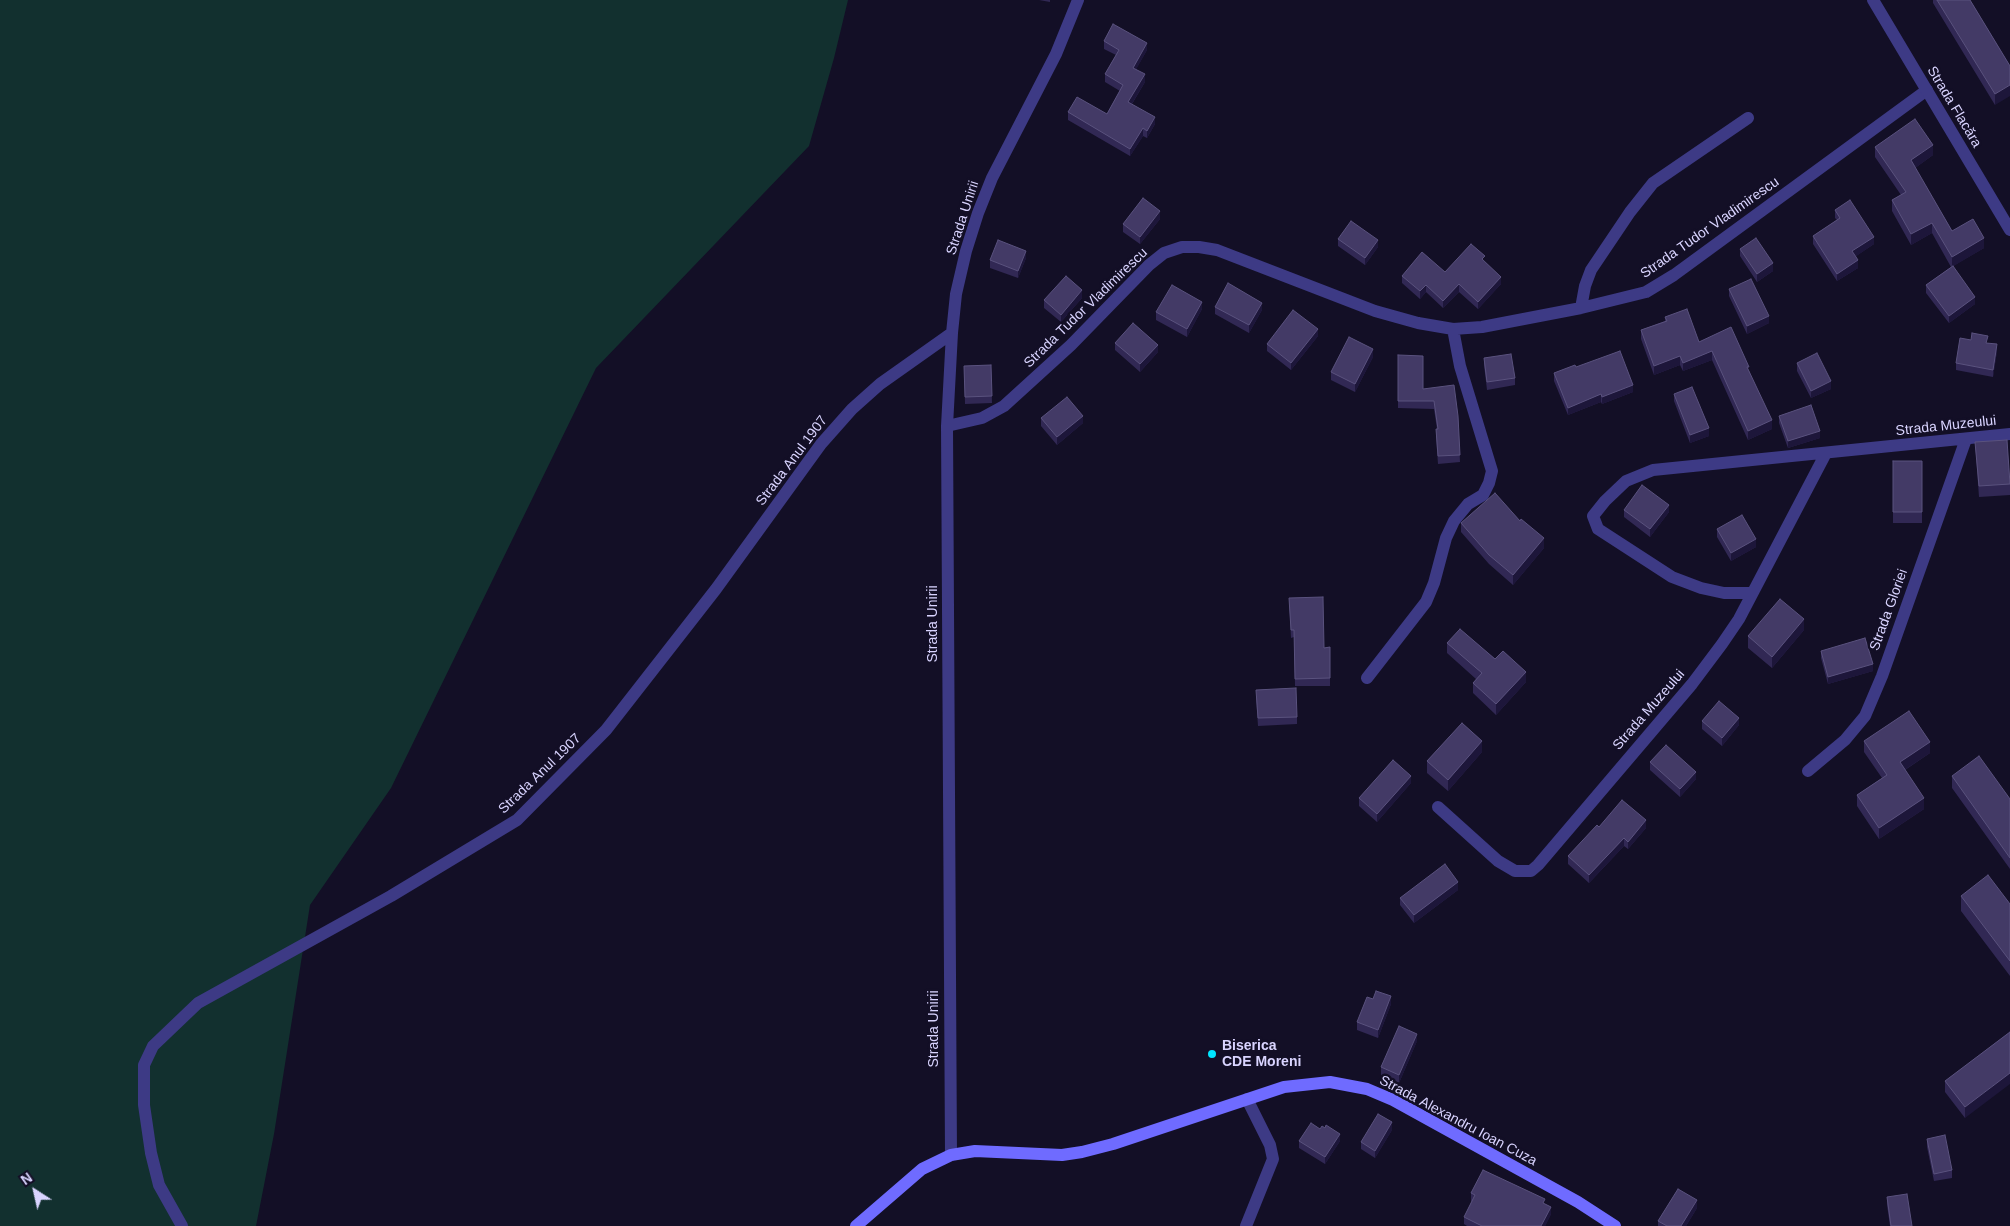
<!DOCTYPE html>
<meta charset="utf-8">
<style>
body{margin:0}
#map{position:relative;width:2010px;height:1226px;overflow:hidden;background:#130f26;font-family:Helvetica,sans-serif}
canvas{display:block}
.north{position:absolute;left:10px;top:1166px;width:50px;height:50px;-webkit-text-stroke:4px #130f26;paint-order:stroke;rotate:325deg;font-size:14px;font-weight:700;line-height:20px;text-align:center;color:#d9d4ff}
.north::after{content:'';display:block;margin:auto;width:18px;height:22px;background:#d9d4ff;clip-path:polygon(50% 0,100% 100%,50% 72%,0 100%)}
</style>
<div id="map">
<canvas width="2010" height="1226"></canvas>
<div class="north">N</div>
</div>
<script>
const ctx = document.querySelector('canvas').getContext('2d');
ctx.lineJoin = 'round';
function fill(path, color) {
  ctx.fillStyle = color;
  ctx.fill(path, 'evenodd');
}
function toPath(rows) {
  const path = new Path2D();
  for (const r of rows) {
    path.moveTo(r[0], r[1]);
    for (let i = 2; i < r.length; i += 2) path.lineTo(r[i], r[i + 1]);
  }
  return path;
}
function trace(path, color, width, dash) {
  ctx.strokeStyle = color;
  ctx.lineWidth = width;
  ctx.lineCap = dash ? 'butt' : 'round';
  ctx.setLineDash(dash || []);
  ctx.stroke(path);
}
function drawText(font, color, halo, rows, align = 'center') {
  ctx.font = font + ' Helvetica,sans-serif';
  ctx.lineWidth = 5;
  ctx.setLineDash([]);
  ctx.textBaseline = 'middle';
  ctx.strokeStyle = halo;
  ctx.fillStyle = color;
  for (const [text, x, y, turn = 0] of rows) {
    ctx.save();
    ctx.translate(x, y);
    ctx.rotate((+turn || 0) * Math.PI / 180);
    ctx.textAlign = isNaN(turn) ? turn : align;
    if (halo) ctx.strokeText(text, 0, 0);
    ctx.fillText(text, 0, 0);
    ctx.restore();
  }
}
fill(toPath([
 [0,0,848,0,834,58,809,146,596,368,391,788,310,905,274,1134,256,1226,0,1226]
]), '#12302f');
trace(toPath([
 [1581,308,1585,286,1591,270,1630,212,1653,183,1748,118],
 [947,426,982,418,1004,406,1071,345,1149,265,1164,253,1182,247,1199,247,1217,250,1375,311,1418,323,1453,329,1482,327,1581,308,1646,292,1674,275,1927,90],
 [1751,593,1724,593,1701,588,1672,577,1598,529,1593,516,1605,501,1626,481,1653,470,2010,434],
 [1367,678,1426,602,1434,583,1446,538,1454,521,1468,504,1483,495,1489,483,1492,471,1460,366,1453,329],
 [1808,771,1845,740,1865,716,1882,676,1966,439],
 [1438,807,1498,861,1515,871,1531,871,1538,865,1692,684,1722,644,1739,619,1826,453],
 [951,1155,947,426,952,333,956,294,966,251,978,213,992,178,1056,54,1078,0],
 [182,1226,159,1185,151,1153,144,1105,144,1065,153,1046,198,1003,391,896,517,820,606,730,716,589,821,444,852,409,880,384,952,333],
 [1246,1226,1273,1159,1270,1145,1247,1099]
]), '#3d3a85', 12);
trace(toPath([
 [1873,0,2010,230]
]), '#3d3a85', 12);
trace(toPath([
 [856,1226,922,1169,951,1155,975,1151,1062,1155,1082,1152,1113,1144,1284,1087,1330,1082,1367,1089,1393,1100,1578,1202,1615,1226]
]), '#6f6bff', 12);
fill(toPath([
 [1039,0,1050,0,1050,2],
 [1933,0,1970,0,2010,66,1995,105,1933,3],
 [1104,41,1147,50,1136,69,1145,82,1132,104,1155,124,1147,138,1143,136,1130,156,1068,120,1068,112,1107,114,1120,91,1105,82,1105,74,1116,55,1104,49],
 [1875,147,1933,155,1915,168,1952,231,1984,248,1953,266,1975,304,1949,323,1926,293,1926,285,1951,267,1932,233,1911,245,1892,211,1892,200,1901,195,1875,157],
 [1835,210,1874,244,1856,256,1858,268,1837,281,1813,244,1813,236,1837,220,1835,218],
 [1160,219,1140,244,1123,232,1123,224],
 [1338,239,1378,247,1365,265,1338,246],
 [1740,249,1773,271,1757,282,1740,256],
 [1026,258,1018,278,990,268,990,260],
 [1485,262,1501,284,1478,309,1459,292,1443,308,1426,292,1420,299,1402,283,1402,276,1445,272],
 [1729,289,1769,323,1747,334,1729,296],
 [1082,298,1061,322,1044,308,1044,300],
 [1215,307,1262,310,1249,333,1215,314],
 [1202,309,1187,337,1156,320,1156,312],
 [1665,317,1699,342,1749,371,1772,429,1748,440,1712,360,1683,371,1680,365,1654,375,1641,339,1641,330,1665,321],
 [1318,336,1291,370,1267,351,1267,344],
 [1115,343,1158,352,1140,372,1115,350],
 [1988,343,1997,351,1993,377,1956,370,1956,363],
 [1398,355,1423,389,1458,416,1460,462,1438,464,1436,437,1436,429,1437,429,1434,409,1398,408],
 [1373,357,1355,392,1331,380,1331,372],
 [1484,358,1515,378,1515,385,1487,390,1484,365],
 [1797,363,1831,389,1811,398,1797,371],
 [991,365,992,403,965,404,964,366],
 [1576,367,1633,392,1602,404,1601,402,1568,415,1554,381,1554,373],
 [1674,394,1709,436,1690,443,1674,401],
 [1779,416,1820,438,1788,448,1779,423],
 [1041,418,1083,423,1057,445,1041,426],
 [1975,442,2010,482,2010,495,1979,497],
 [1893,461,1922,461,1922,523,1893,523],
 [1624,510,1669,512,1650,537,1624,517],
 [1461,523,1544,548,1513,585,1489,564,1461,532],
 [1717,529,1756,547,1731,561,1717,537],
 [1289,598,1324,648,1330,647,1330,686,1295,686,1294,637,1291,638],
 [1804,630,1772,668,1748,648,1748,636],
 [1447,643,1495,659,1526,682,1496,715,1473,693,1473,683,1476,679,1447,653],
 [1821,651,1873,671,1828,684,1821,658],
 [1256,697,1297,717,1297,724,1258,726],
 [1702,721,1739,725,1722,746,1702,729],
 [1864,741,1930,753,1905,770,1924,809,1879,839,1857,806,1857,795,1882,778,1864,752],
 [1482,752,1448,791,1427,773,1427,761],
 [1650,762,1696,779,1680,797,1650,770],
 [1952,776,2010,799,2010,869,1952,788],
 [1411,783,1377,822,1359,806,1359,798],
 [1599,827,1646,828,1628,849,1624,846,1589,883,1568,864,1568,856],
 [1458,890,1414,923,1400,905,1400,898],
 [1961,896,2010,904,2010,976,1961,911],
 [1373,999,1391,1004,1378,1038,1357,1030,1357,1022],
 [2010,1032,1965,1118,1945,1092,1945,1081],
 [1417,1041,1399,1083,1381,1075,1381,1067],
 [1325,1128,1340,1141,1325,1164,1299,1148,1299,1141,1320,1129],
 [1392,1130,1375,1158,1361,1149,1361,1142],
 [1927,1139,1952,1170,1952,1178,1934,1181,1927,1147],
 [1471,1193,1551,1214,1545,1226,1467,1226,1464,1224,1464,1217,1472,1201,1471,1201],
 [1887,1197,1912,1226,1890,1226,1887,1205],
 [1697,1208,1686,1226,1658,1226,1658,1221]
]), '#312854');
fill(toPath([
 [1147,43,1147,50,1133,75,1133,68],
 [1145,74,1145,82,1128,110,1128,102],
 [2010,85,2010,96,1995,105,1995,94],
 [1155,117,1155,124,1147,138,1147,131],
 [1143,128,1143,136,1130,156,1130,149],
 [1933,145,1933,155,1911,171,1911,160],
 [1160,211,1160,219,1140,244,1140,237],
 [1932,223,1932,233,1911,245,1911,234],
 [1874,237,1874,244,1852,259,1852,251],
 [1984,238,1984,248,1952,267,1952,257],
 [1378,240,1378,247,1365,265,1365,258],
 [1026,251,1026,258,1018,278,1018,271],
 [1858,260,1858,268,1837,281,1837,274],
 [1773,263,1773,271,1757,282,1757,274],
 [1501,277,1501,284,1478,309,1478,302],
 [1459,284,1459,292,1443,308,1443,301],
 [1426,285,1426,292,1420,299,1420,291],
 [1082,290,1082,298,1061,322,1061,315],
 [1975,297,1975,304,1949,323,1949,316],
 [1202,302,1202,309,1187,337,1187,329],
 [1262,303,1262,310,1249,333,1249,325],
 [1769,316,1769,323,1747,334,1747,326],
 [1318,329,1318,336,1291,370,1291,363],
 [1997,344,1997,351,1993,377,1993,370],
 [1158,345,1158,352,1140,372,1140,364],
 [1373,349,1373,357,1355,392,1355,384],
 [1712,351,1712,360,1683,371,1683,363],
 [1680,356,1680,365,1654,375,1654,366],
 [1831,381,1831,389,1811,398,1811,391],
 [1633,385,1633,392,1602,404,1602,397],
 [1601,394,1601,402,1568,415,1568,408],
 [1083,416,1083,423,1057,445,1057,437],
 [1772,420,1772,429,1748,440,1748,431],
 [1709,428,1709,436,1690,443,1690,435],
 [1820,431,1820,438,1788,448,1788,441],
 [1669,505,1669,512,1650,537,1650,529],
 [1544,538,1544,548,1513,585,1513,575],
 [1756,539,1756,547,1731,561,1731,553],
 [1804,619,1804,630,1772,668,1772,657],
 [1873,664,1873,671,1828,684,1828,677],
 [1526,672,1526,682,1496,715,1496,704],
 [1739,718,1739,725,1722,746,1722,738],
 [1482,741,1482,752,1448,791,1448,780],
 [1930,742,1930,753,1900,773,1900,762],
 [1696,772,1696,779,1680,797,1680,789],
 [1411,776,1411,783,1377,822,1377,814],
 [1924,798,1924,809,1879,839,1879,828],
 [1646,820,1646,828,1628,849,1628,842],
 [1624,838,1624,846,1589,883,1589,875],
 [1458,882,1458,890,1414,923,1414,915],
 [1391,996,1391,1004,1378,1038,1378,1030],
 [1417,1034,1417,1041,1399,1083,1399,1075],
 [2010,1073,2010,1084,1965,1118,1965,1107],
 [1392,1122,1392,1130,1375,1158,1375,1151],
 [1340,1134,1340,1141,1325,1164,1325,1157],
 [1697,1200,1697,1208,1686,1226,1681,1226],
 [1551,1207,1551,1214,1545,1226,1541,1226]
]), '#1d163a');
const building = toPath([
 [1937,0,1970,0,2010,66,2010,85,1995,94,1937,0],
 [1113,24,1147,43,1133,68,1145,74,1128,102,1155,117,1147,131,1143,128,1130,149,1068,112,1077,97,1107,114,1123,85,1105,74,1119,50,1104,41,1113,24],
 [1915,119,1933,145,1911,160,1952,231,1973,219,1984,238,1952,257,1932,223,1911,234,1892,200,1906,192,1875,147,1915,119],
 [1143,198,1160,211,1140,237,1123,224,1143,198],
 [1850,200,1874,237,1852,251,1858,260,1837,274,1813,236,1840,218,1835,210,1850,200],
 [1351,221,1378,240,1365,258,1338,239,1351,221],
 [1756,238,1773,263,1757,274,1740,249,1756,238],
 [998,240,1026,251,1018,271,990,260,998,240],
 [1471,244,1485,256,1482,259,1501,277,1478,302,1459,284,1443,301,1426,285,1420,291,1402,276,1422,252,1445,272,1471,244],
 [1953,266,1975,297,1949,316,1926,285,1953,266],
 [1066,276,1082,290,1061,315,1044,300,1066,276],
 [1751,279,1769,316,1747,326,1729,289,1751,279],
 [1228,283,1262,303,1249,325,1215,307,1228,283],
 [1172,285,1202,302,1187,329,1156,312,1172,285],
 [1687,309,1699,342,1731,327,1749,367,1747,367,1772,420,1748,431,1712,351,1683,363,1680,356,1654,366,1641,330,1667,321,1665,317,1687,309],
 [1293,310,1318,329,1291,363,1267,344,1293,310],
 [1133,323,1158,345,1140,364,1115,343,1133,323],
 [1972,333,1988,336,1986,343,1997,344,1993,370,1956,363,1960,338,1971,340,1972,333],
 [1349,337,1373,349,1355,384,1331,372,1349,337],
 [1620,351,1633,385,1602,397,1601,394,1568,408,1554,373,1575,365,1576,367,1620,351],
 [1817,353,1831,381,1811,391,1797,363,1817,353],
 [1511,354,1515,378,1487,382,1484,358,1511,354],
 [1398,355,1423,356,1423,389,1454,385,1458,416,1460,455,1438,456,1436,429,1438,429,1434,401,1398,401,1398,355],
 [991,365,992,396,965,397,964,366,991,365],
 [1692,387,1709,428,1690,435,1674,394,1692,387],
 [1067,397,1083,416,1057,437,1041,418,1067,397],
 [1811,405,1820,431,1788,441,1779,416,1811,405],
 [2007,440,2010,484,1979,486,1975,442,2007,440],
 [1893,461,1922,461,1922,512,1893,512,1893,461],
 [1642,485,1669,505,1650,529,1624,510,1642,485],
 [1495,493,1520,521,1521,519,1544,538,1513,575,1489,555,1461,523,1495,493],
 [1742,515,1756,539,1731,553,1717,529,1742,515],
 [1323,597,1324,648,1330,647,1330,678,1295,679,1294,630,1291,630,1289,598,1323,597],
 [1780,599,1804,619,1772,657,1748,636,1780,599],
 [1460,629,1495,659,1503,651,1526,672,1496,704,1473,683,1482,673,1447,643,1460,629],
 [1865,638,1873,664,1828,677,1821,651,1865,638],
 [1296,688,1297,717,1258,718,1256,690,1296,688],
 [1719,701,1739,718,1722,738,1702,721,1719,701],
 [1909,711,1930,742,1900,762,1924,798,1879,828,1857,795,1887,775,1864,741,1909,711],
 [1462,723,1482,741,1448,780,1427,761,1462,723],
 [1666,745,1696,772,1680,789,1650,762,1666,745],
 [1979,756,2010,799,2010,858,1952,776,1979,756],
 [1393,760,1411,776,1377,814,1359,798,1393,760],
 [1622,800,1646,820,1628,842,1624,838,1589,875,1568,856,1597,825,1599,827,1622,800],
 [1445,864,1458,882,1414,915,1400,898,1445,864],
 [1988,875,2010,904,2010,961,1961,896,1988,875],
 [1376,991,1391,996,1378,1030,1357,1022,1367,997,1373,999,1376,991],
 [1399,1026,1417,1034,1399,1075,1381,1067,1399,1026],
 [2010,1032,2010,1073,1965,1107,1945,1081,2010,1032],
 [1378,1114,1392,1122,1375,1151,1361,1142,1378,1114],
 [1311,1123,1320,1129,1322,1126,1325,1128,1326,1125,1340,1134,1325,1157,1299,1141,1311,1123],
 [1945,1135,1952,1170,1934,1174,1927,1139,1945,1135],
 [1483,1170,1545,1199,1543,1203,1551,1207,1541,1226,1482,1226,1464,1217,1475,1195,1471,1193,1483,1170],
 [1678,1189,1697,1200,1681,1226,1667,1226,1658,1221,1678,1189],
 [1907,1194,1912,1226,1891,1226,1887,1197,1907,1194]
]);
fill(building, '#433a66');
trace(building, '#5a527e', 1);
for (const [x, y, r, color] of [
 [1212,1054,5,"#00e5ff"]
]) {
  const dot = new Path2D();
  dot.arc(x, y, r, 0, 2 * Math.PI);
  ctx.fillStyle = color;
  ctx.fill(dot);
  trace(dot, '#130f26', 2);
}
drawText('14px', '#d9d4ff', '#130f26', [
 ["Strada Flacăra",1954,107,59],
 ["Strada Unirii",963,218,-72],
 ["Strada Tudor Vladimirescu",1710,228,-35],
 ["Strada Tudor Vladimirescu",1086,308,-44],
 ["Strada Muzeului",1946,426,-6],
 ["Strada Anul 1907",792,461,-53],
 ["Strada Gloriei",1889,610,-70],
 ["Strada Unirii",933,624,-90],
 ["Strada Muzeului",1649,710,-49],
 ["Strada Anul 1907",540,774,-44],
 ["Strada Unirii",934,1029,-90],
 ["Strada Alexandru Ioan Cuza",1458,1121,28]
]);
drawText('bold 14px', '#d9d4ff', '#130f26', [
 ["Biserica",1222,1046],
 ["CDE Moreni",1222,1062]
], 'left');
</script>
